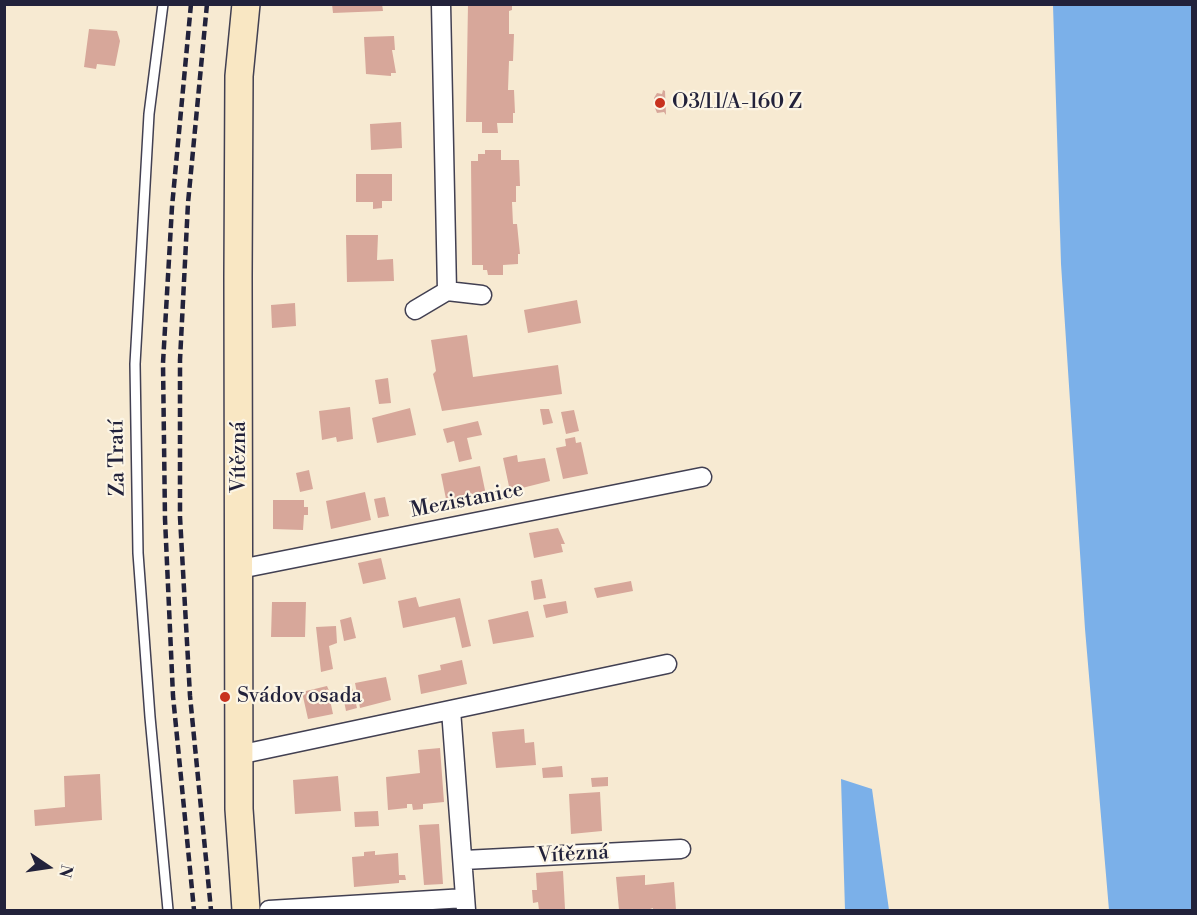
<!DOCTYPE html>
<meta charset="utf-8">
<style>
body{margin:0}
#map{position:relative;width:1197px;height:915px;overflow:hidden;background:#f7ead2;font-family:"Libre Bodoni",serif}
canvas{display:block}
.frame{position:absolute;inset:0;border:6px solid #22223b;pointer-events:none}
.north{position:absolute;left:18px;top:837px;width:60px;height:60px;-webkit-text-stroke:4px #fcf5e5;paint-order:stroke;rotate:103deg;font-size:16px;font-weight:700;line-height:24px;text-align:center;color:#22223b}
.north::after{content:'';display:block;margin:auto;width:21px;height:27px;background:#22223b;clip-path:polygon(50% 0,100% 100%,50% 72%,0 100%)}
</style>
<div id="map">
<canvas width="1197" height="915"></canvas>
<div class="frame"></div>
<div class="north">N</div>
</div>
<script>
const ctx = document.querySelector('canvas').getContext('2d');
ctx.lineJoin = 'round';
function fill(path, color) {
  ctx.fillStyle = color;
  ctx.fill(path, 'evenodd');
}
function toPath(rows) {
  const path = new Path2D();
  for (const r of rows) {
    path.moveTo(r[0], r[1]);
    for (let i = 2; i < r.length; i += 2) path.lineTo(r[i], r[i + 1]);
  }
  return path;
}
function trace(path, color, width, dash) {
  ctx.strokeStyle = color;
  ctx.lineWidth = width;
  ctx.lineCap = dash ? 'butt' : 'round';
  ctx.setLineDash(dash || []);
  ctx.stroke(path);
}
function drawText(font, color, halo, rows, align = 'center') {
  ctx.font = font + ' "Libre Bodoni",serif';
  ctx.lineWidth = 4.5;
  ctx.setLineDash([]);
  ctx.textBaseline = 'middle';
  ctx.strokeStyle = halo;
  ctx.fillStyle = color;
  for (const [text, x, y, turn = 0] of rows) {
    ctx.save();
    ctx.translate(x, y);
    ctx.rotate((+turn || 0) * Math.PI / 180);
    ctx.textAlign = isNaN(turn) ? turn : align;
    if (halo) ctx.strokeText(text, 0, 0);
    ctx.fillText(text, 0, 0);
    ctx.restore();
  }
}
fill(toPath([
 [1053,5,1192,5,1192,910,1109,910,1085,629,1061,264],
 [841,779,872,789,889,910,845,910]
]), '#7bb0e9');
fill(toPath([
 [332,4,382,4,383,11,333,13],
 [468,4,512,4,512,10,509,11,509,34,514,34,513,61,509,61,508,90,514,90,515,113,513,113,513,123,497,123,498,133,482,133,482,122,466,122],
 [89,29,117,31,120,41,115,66,97,64,96,69,84,67],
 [394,36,395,50,392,50,396,73,391,73,391,76,366,74,364,37],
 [663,90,665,91,666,115,664,112,657,113,655,108,654,98,657,93,662,94],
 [401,122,402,148,371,150,370,124],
 [485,150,501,150,501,160,519,160,520,186,516,186,516,202,512,202,513,224,517,224,520,254,518,254,518,264,503,265,503,275,488,275,487,270,483,270,483,265,472,265,471,161,478,161,478,154,485,154],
 [356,174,392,174,392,201,382,201,382,208,373,209,373,202,356,202],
 [346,235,378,235,377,260,393,259,394,281,347,282],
 [577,300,581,323,528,333,524,310],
 [295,303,296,326,272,328,271,305],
 [467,335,473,377,558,365,562,394,442,411,433,374,436,371,431,340],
 [388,378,391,403,379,404,375,380],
 [350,407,353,439,337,442,336,437,322,440,319,411],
 [410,408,416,435,377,443,372,418],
 [540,409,549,409,553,423,543,425],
 [574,410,579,431,566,434,561,412],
 [478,421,482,435,467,438,472,459,459,462,454,441,447,443,443,429],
 [575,437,576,443,581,442,588,474,563,479,556,448,566,446,565,439],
 [517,455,518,462,545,458,550,481,510,491,503,458],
 [480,466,486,495,447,504,441,474],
 [309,470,313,489,300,492,296,473],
 [365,492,371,520,331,529,326,501],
 [385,497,389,516,378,518,374,499],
 [273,500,304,500,304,507,308,507,308,515,304,515,303,530,273,529],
 [558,528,565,544,561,544,563,552,534,558,529,533],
 [381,558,386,579,363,584,358,563],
 [542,579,546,598,534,600,531,581],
 [631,581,633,591,597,598,594,588],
 [416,597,419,607,460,598,471,646,462,648,455,617,403,628,398,601],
 [566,601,568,613,546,618,543,605],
 [272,602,306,602,305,637,271,637],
 [528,611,534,637,493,644,488,620],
 [351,617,356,638,344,641,340,620],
 [336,626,337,643,329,646,333,669,321,672,316,627],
 [462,660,467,684,421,694,418,675,441,670,440,665],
 [386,677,391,700,360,708,355,683],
 [327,686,333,700,330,700,333,714,308,719,302,692],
 [352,688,357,708,346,711,342,691],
 [524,729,525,743,534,742,536,765,496,768,492,732],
 [440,748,444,802,423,804,423,809,413,810,412,804,407,804,407,808,388,810,386,777,420,773,418,750],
 [562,766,563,777,543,778,542,768],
 [100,774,102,820,35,826,34,810,65,807,64,776],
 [338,776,341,811,295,814,293,780],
 [608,777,608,786,592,787,591,778],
 [600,792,602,831,571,834,569,794],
 [378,811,379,826,355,827,354,812],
 [439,824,443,884,424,885,419,825],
 [375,851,375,855,398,853,399,875,405,875,406,880,399,880,399,883,354,887,352,857,364,856,364,852],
 [563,871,565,909,539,910,538,902,533,903,532,890,537,890,536,873],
 [645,875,645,885,674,882,676,910,653,910,653,905,653,908,647,910,619,910,616,877]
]), '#d7a79a');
const service = toPath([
 [163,4,149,114,135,364,138,553,150,717,168,910]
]);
const minor = toPath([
 [447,291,482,295],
 [415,310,447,291,441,4],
 [240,569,702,477],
 [451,710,466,910],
 [238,755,667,664],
 [464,860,681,849],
 [269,910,465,898]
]);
const secondary = toPath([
 [246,910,239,809,238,276,239,76,246,4]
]);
trace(service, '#424052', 12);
trace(minor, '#424052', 21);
trace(secondary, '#424052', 30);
trace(service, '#fff', 9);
trace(minor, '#fff', 18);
trace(secondary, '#f9e7c3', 27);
trace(toPath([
 [191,4,172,207,163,363,165,519,173,696,194,910],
 [207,4,188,203,180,360,180,517,190,696,211,910]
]), '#22223b', 4.5, [9, 4.5]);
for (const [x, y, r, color] of [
 [660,103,6,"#c8321e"],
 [225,697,6,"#c8321e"]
]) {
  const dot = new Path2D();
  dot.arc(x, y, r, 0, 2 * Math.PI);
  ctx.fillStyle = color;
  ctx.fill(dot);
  trace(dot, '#fcf5e5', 2);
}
drawText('21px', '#22223b', '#fcf5e5', [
 ["O3/11/A-160 Z",672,103],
 ["Svádov osada",237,697]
], 'left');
drawText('21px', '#22223b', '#fcf5e5', [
 ["Vítězná",240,457,-90],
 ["Za Tratí",118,458,-91],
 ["Mezistanice",467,501,-11],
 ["Vítězná",573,855,-3]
]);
</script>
